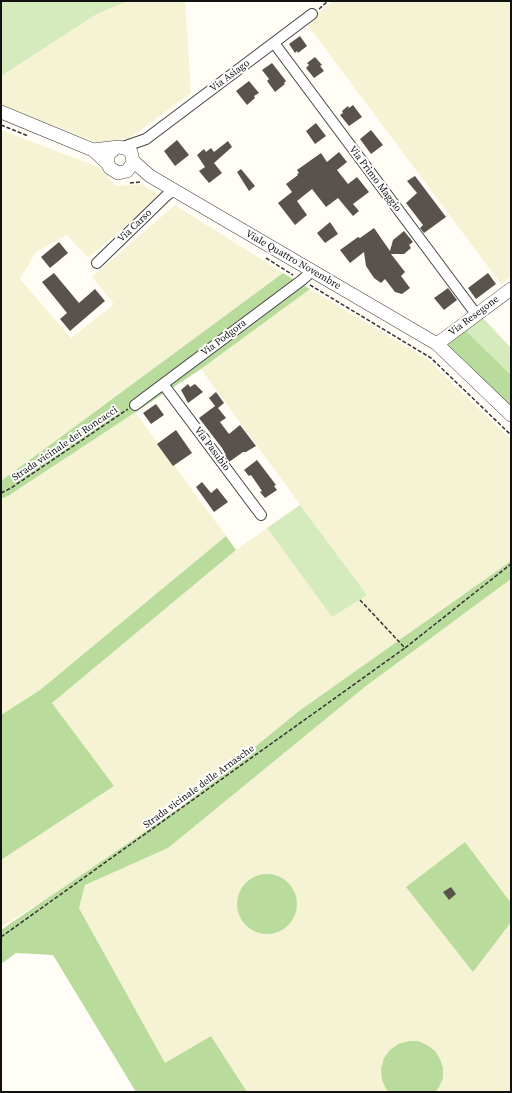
<!DOCTYPE html>
<style>
body{margin:0}
#map{position:relative;width:512px;height:1093px;overflow:hidden;background:#fffdf5;font-family:"Source Serif 4",serif}
canvas{display:block}
.frame{position:absolute;inset:0;border:2px solid #111;pointer-events:none}
</style>
<div id="map">
<canvas width="512" height="1093"></canvas>
<div class="frame"></div>
</div>
<script>
const ctx = document.querySelector('canvas').getContext('2d');
ctx.lineJoin = 'round';
function fill(path, color) {
  ctx.fillStyle = color;
  ctx.fill(path, 'evenodd');
}
function toPath(rows) {
  const path = new Path2D();
  for (const r of rows) {
    if (r.length === 3) {
      path.moveTo(r[0] + r[2], r[1]);
      path.arc(r[0], r[1], r[2], 0, 2 * Math.PI);
      continue;
    }
    path.moveTo(r[0], r[1]);
    for (let i = 2; i < r.length; i += 2) path.lineTo(r[i], r[i + 1]);
  }
  return path;
}
function trace(path, color, width, dash) {
  ctx.strokeStyle = color;
  ctx.lineWidth = width;
  ctx.lineCap = dash ? 'butt' : 'round';
  ctx.setLineDash(dash || []);
  ctx.stroke(path);
}
function drawText(font, color, halo, rows, align = 'center') {
  ctx.font = font + ' "Source Serif 4",serif';
  ctx.lineWidth = 4;
  ctx.setLineDash([]);
  ctx.textBaseline = 'middle';
  ctx.strokeStyle = halo;
  ctx.fillStyle = color;
  for (const [text, x, y, turn = 0] of rows) {
    ctx.save();
    ctx.translate(x, y);
    ctx.rotate((+turn || 0) * Math.PI / 180);
    ctx.textAlign = isNaN(turn) ? turn : align;
    if (halo) ctx.strokeText(text, 0, 0);
    ctx.fillText(text, 0, 0);
    ctx.restore();
  }
}
fill(toPath([
 [128,1,185,1,191,93,130,138,100,144,1,106,1,76,97,14],
 [333,1,511,1,511,277,501,284,306,23],
 [1,130,101,168,116,186,142,184,161,196,88,258,67,235,36,252,20,279,71,338,114,304,92,277,175,205,283,273,1,481],
 [310,289,427,359,511,440,511,561,299,711,181,807,42,902,1,927,1,860,113,786,52,703,236,550,267,528,332,617,366,595,201,369],
 [135,412,226,536,40,690,1,715,1,499,8,496],
 [511,579,511,1092,247,1092,211,1036,165,1064,79,907,85,885,168,848,366,686]
]), '#f6f3d4');
fill(toPath([
 [1,1,128,1,97,14,1,76],
 [483,318,511,348,511,375,465,330],
 [300,505,367,595,332,617,267,528]
]), '#d5ebbd');
fill(toPath([
 [283,273,310,289,201,369,8,496,1,499,1,481],
 [465,330,511,375,511,407,447,345],
 [226,536,236,550,52,703,114,786,1,860,1,715,40,690],
 [511,561,511,579,366,686,168,848,85,885,79,908,165,1063,211,1036,247,1092,136,1092,53,955,16,953,1,964,1,930,181,807,299,711],
 [465,842,511,903,511,922,473,972,406,887],
 [267,904,30],
 [409,1041,418,1041,427,1045,435,1051,440,1059,443,1068,443,1078,439,1087,435,1092,389,1092,386,1089,382,1080,381,1069,384,1058,390,1050,398,1044]
]), '#b9dc9c');
fill(toPath([
 [300,36,307,46,298,53,297,51,295,53,289,44],
 [315,57,322,65,320,66,324,71,314,78,306,68,309,65,307,63],
 [272,63,286,81,284,83,285,84,275,92,267,81,269,79,262,70],
 [249,81,259,93,254,96,255,98,247,105,236,91],
 [353,105,362,117,349,126,340,115,343,113,342,111,348,106,349,108],
 [316,123,326,136,315,144,306,131],
 [371,130,383,145,371,154,360,139],
 [177,140,189,155,175,166,164,151],
 [228,141,232,147,214,163,222,173,209,183,199,171,205,167,197,155,204,149,206,152,211,148,214,152],
 [339,152,347,162,337,170,348,184,357,177,369,192,353,204,359,211,353,216,338,198,326,207,312,189,297,201,307,215,295,225,278,203,292,192,286,184,298,175,297,174,299,173,297,170,321,153,327,162],
 [241,169,255,186,249,191,237,172],
 [415,176,446,217,424,233,420,228,423,225,406,203,417,193,407,181],
 [330,222,338,234,325,243,317,233],
 [374,228,390,251,393,240,404,231,413,242,409,245,411,248,404,254,391,254,405,272,401,276,410,288,402,294,395,292,385,279,381,283,374,278,366,266,364,252,350,263,340,250,358,237,360,238],
 [59,242,68,253,50,268,41,257],
 [54,273,79,303,95,289,105,301,70,331,60,319,67,313,42,282],
 [488,273,496,284,476,299,468,288],
 [448,288,457,300,444,310,434,298],
 [188,384,190,387,195,384,203,392,188,403,181,390],
 [216,392,224,403,218,408,226,418,220,422,229,434,240,425,256,446,246,452,243,452,229,462,225,455,226,455,222,448,199,418,215,406,209,398],
 [156,404,164,415,151,424,143,413],
 [176,430,192,453,173,466,157,444],
 [257,460,276,485,274,486,277,490,265,498,260,492,262,491,251,475,249,476,244,470],
 [202,482,211,493,217,488,228,502,214,512,196,487],
 [451,887,456,894,449,900,443,892]
]), '#5a524d');
const minor = toPath([
 [274,43,476,314],
 [123,147,146,139,312,14],
 [97,263,166,196,174,190],
 [163,384,261,515],
 [135,405,302,280,312,271]
]);
const tertiary = toPath([
 [1,112,93,150,108,164],
 [93,150,119,147,127,149,131,152,133,161,132,164,127,171,118,173,110,168,108,164,108,155,115,148],
 [133,161,150,176,437,344,511,415],
 [437,344,511,289]
]);
trace(minor, '#444', 12);
trace(tertiary, '#444', 14);
trace(toPath([
 [319,9,328,1],
 [1,125,28,136],
 [130,183,140,182],
 [266,258,293,275],
 [310,285,431,358,511,435],
 [1,493,11,488,128,409],
 [360,600,405,648,511,564],
 [1,937,405,648]
]), '#333', 1.5, [4, 2]);
trace(minor, '#fff', 10);
trace(tertiary, '#fff', 13);
drawText('10px', '#111', '#fff', [
 ["Via Asiago",230,76,-37],
 ["Via Primo Maggio",375,179,53],
 ["Via Carso",135,226,-44],
 ["Viale Quattro Novembre",293,260,30],
 ["Via Resegone",474,316,-37],
 ["Via Podgora",224,338,-37],
 ["Strada vicinale dei Roncacci",65,444,-34],
 ["Via Pasubio",212,449,53],
 ["Strada vicinale delle Arnasche",199,787,-36]
]);
</script>
